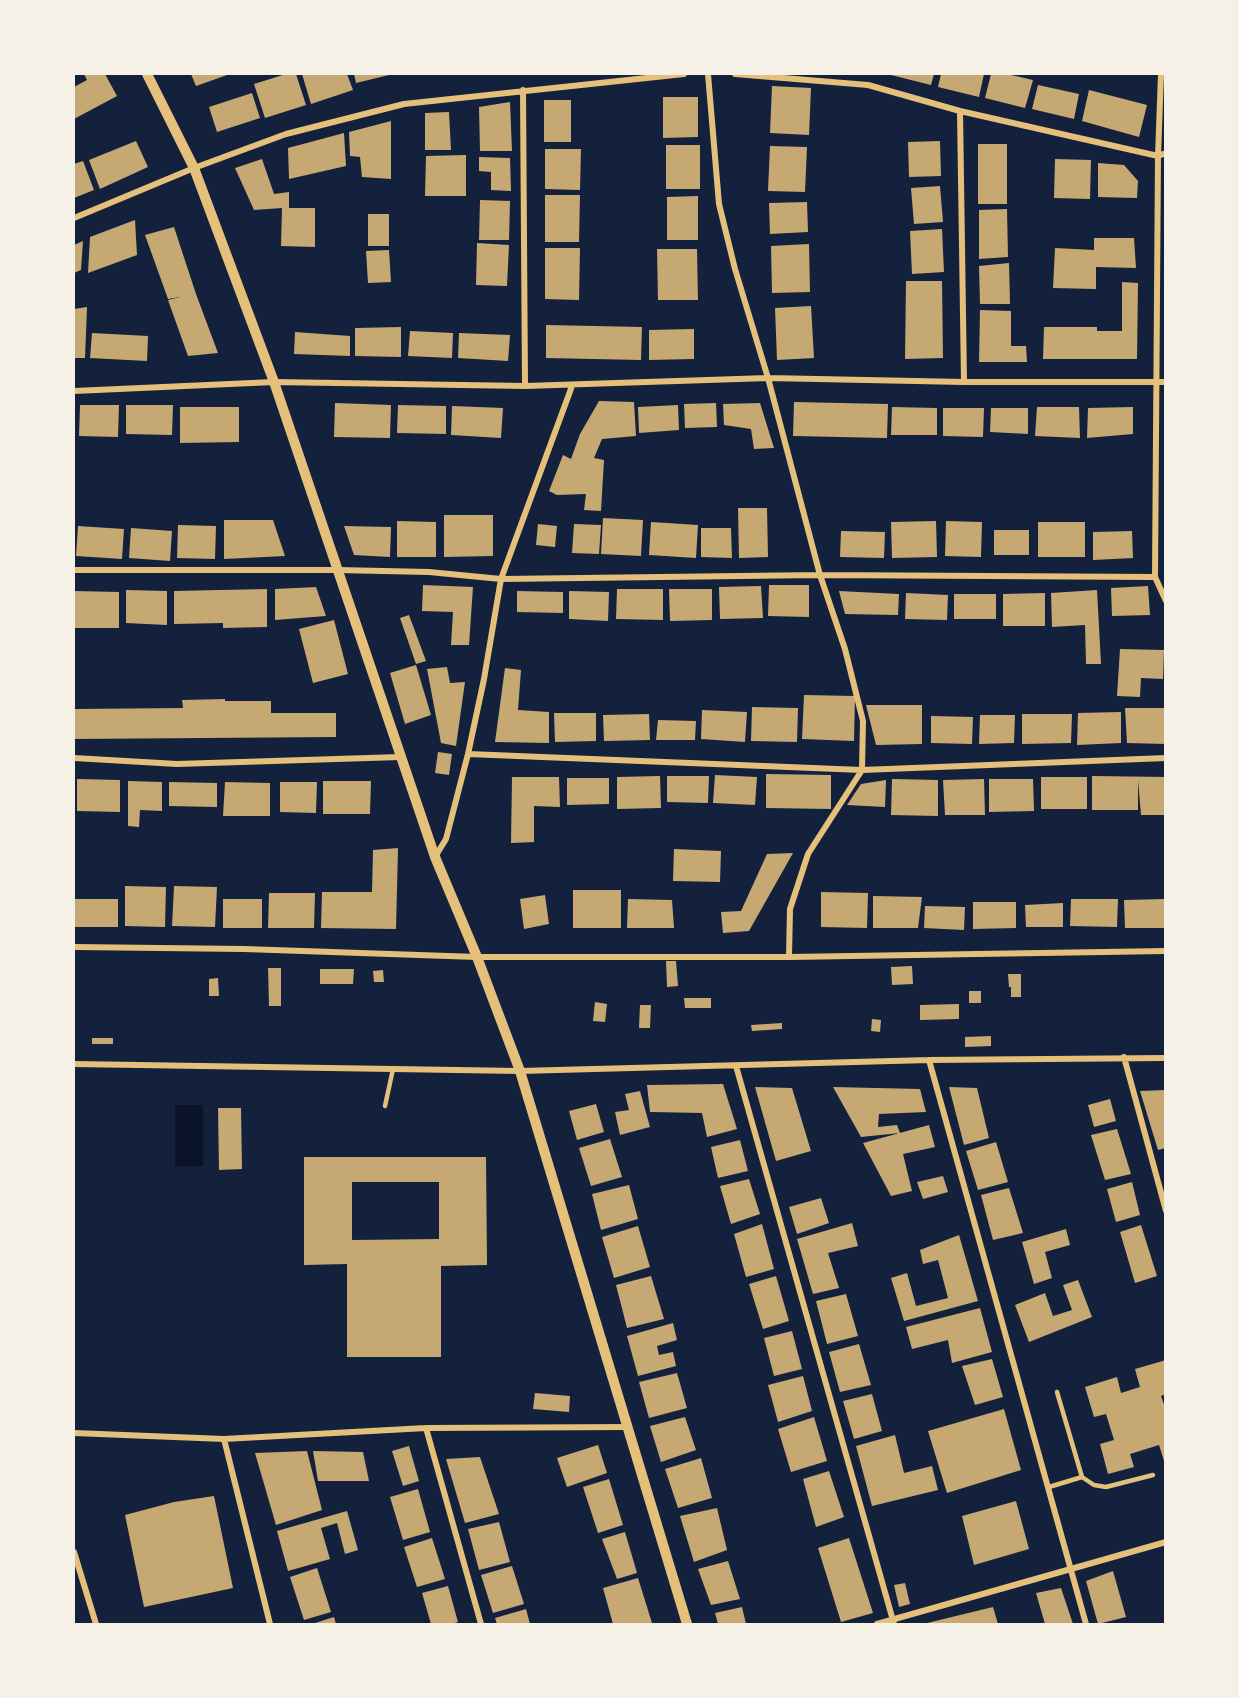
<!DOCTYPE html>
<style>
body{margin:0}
#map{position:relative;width:1239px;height:1698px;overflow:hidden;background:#14213d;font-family:Inter,sans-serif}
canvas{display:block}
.frame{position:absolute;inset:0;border:75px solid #f6f1e7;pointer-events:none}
</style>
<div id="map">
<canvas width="1239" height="1698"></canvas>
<div class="frame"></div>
</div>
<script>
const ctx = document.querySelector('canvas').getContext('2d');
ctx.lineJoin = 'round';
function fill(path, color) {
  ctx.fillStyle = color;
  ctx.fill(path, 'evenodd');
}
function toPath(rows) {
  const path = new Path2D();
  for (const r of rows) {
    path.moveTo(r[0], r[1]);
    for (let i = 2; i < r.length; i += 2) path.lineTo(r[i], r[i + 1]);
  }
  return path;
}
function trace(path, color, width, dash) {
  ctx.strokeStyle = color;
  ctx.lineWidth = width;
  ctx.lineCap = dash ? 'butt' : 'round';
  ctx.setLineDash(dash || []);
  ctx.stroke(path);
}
fill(toPath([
 [175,1105,203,1105,203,1166,175,1166]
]), '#0b132b');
fill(toPath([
 [84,74,105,74,117,96,74,119,74,87,87,80],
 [191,74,230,74,196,86],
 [286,74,296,74,306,105,265,118,254,84],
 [302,74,347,74,353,90,311,104],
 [354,74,393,74,356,83],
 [887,74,934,74,931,85],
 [941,74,984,74,979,97,938,87],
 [991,74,1007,74,1033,80,1025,108,985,98],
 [1038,85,1079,94,1074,119,1032,109],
 [772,86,811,88,809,135,770,133],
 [1089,90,1147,105,1139,137,1082,121],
 [252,93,260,118,217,132,209,107],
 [663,97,698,97,698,137,663,138],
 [544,100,571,100,571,142,544,142],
 [510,102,512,151,480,151,479,107],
 [449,112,451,150,425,150,425,113],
 [391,121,391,179,362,177,360,157,350,156,349,132],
 [344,133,346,166,289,179,288,148],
 [136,141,148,167,100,189,89,160],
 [940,141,941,176,909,177,908,142],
 [978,144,1007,144,1007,204,978,204],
 [666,145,700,145,700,189,666,189],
 [770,146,807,147,805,192,768,191],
 [545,149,581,149,580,190,545,189],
 [466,155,466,196,425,196,426,156],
 [479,157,510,158,511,191,491,190,491,172,479,171],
 [262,159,274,194,289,192,289,208,315,208,315,247,281,246,282,208,254,210,235,168],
 [1055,159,1091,160,1090,199,1054,198],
 [83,161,94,190,74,198,74,164],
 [1098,163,1124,165,1138,181,1137,198,1098,197],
 [940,186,943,222,914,224,911,188],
 [545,195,580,195,579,242,545,242],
 [698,196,698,240,667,240,667,197],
 [480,200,510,201,509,240,479,240],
 [807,202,808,232,770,234,769,203],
 [1007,209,1008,257,979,259,979,210],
 [368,214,389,214,389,246,368,246],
 [135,220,137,255,88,273,90,237],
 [174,227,196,294,218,353,188,356,168,300,180,297,168,299,145,235],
 [942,229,944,272,912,274,910,231],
 [1094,238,1134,238,1136,268,1096,267,1096,289,1053,288,1055,248,1094,250],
 [83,241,81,270,74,273,74,245],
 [477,243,509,245,507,286,476,285],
 [809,244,810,292,772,293,771,246],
 [545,248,580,248,579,300,545,299],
 [657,249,697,249,698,300,658,300],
 [389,250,391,282,368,283,366,251],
 [1009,263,1010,304,980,304,979,266],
 [906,281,942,281,943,358,905,359],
 [1122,282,1138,283,1137,359,1043,359,1044,327,1097,327,1097,331,1122,331],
 [811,306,814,358,777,360,775,308],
 [87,307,85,358,74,358,74,309],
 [980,310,1011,311,1011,346,1026,346,1027,362,979,362],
 [546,325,642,327,641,360,546,358],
 [401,327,401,357,355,356,355,328],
 [694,329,694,359,649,360,649,330],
 [410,331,453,333,452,358,408,356],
 [295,332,350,336,350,356,294,354],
 [92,333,148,336,147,361,90,358],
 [459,333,510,335,508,361,458,358],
 [599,401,634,402,636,436,602,439,594,458,604,460,601,511,584,510,586,494,557,495,549,491,563,455,571,459,580,434],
 [794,402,888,404,887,438,793,436],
 [335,403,391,405,390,438,334,437],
 [716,403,717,427,685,428,684,404],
 [760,403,774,448,754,449,751,429,724,425,723,404],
 [80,405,119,405,118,437,79,436],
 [126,405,173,405,172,435,126,434],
 [398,405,446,406,446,434,397,433],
 [678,405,679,430,639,433,638,407],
 [452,406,503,408,501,438,451,435],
 [180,407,239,407,239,442,180,443],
 [892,407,937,408,937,435,891,435],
 [1037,407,1079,407,1080,438,1035,436],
 [1133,407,1133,434,1087,438,1088,408],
 [943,408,984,408,983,437,943,436],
 [991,408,1028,408,1028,434,990,432],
 [738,508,767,508,768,557,739,558],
 [444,515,493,515,493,556,444,557],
 [603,518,643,520,641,556,601,554],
 [224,520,273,520,285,556,224,559],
 [397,521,436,522,436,557,397,557],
 [936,521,937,557,892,558,891,522],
 [946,521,982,522,981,557,945,556],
 [651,522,698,525,696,558,649,555],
 [1038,522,1085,522,1085,557,1038,557],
 [538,524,557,526,555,547,536,545],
 [574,524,601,525,599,554,572,553],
 [178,525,216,526,215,559,177,558],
 [78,526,124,529,122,559,76,556],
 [344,526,391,527,390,557,354,555],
 [131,528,172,531,170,561,129,558],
 [701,528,731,528,732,558,701,557],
 [994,530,1029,530,1029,555,994,555],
 [841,531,885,532,884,558,840,557],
 [1132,531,1133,558,1093,560,1093,532],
 [423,585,473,587,469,645,451,645,453,612,422,611],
 [769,585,809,585,809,617,768,616],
 [761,586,763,618,720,619,719,587],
 [1148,586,1150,615,1112,616,1111,588],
 [316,587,326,616,275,620,275,589],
 [267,589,267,627,223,628,223,623,174,624,174,591],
 [617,589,663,589,663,620,616,619],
 [669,589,712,589,712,620,670,621],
 [126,590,167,591,167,625,126,623],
 [1097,590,1101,664,1086,664,1085,625,1052,627,1051,593],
 [74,591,119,592,119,628,74,628],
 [517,591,563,592,563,613,517,612],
 [569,591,609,592,608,621,569,619],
 [839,591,899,594,898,615,845,614],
 [906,593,948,595,947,620,905,619],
 [1045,593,1045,626,1003,626,1003,594],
 [954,594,996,594,996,619,954,619],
 [409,615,426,661,416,664,400,618],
 [334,620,348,674,313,683,299,629],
 [1120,649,1164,650,1163,679,1141,678,1140,697,1117,696],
 [416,665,431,715,405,724,390,673],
 [447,667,450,683,465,682,456,746,441,743,427,669],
 [505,668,521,670,518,710,549,712,549,743,495,742],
 [804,695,855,696,854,741,802,739],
 [225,699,225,701,271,701,271,713,336,713,336,737,74,739,74,709,183,708,182,700],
 [866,705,922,705,922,744,876,745],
 [752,707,798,708,797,742,751,741],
 [1125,708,1166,708,1166,744,1127,743],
 [702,710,747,712,745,742,701,739],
 [1121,712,1121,743,1077,745,1078,713],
 [554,713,596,713,596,741,555,742],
 [649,714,650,740,604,741,603,715],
 [1022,714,1072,714,1071,743,1022,744],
 [980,715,1015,715,1014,743,979,744],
 [931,716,973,717,972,744,931,743],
 [658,720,696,721,695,740,656,740],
 [438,752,452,754,449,775,435,773],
 [766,774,831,775,831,809,766,808],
 [715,775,757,777,755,805,713,803],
 [660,776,661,808,617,809,617,777],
 [667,776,709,776,708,803,667,802],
 [1092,776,1166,777,1166,815,1141,815,1138,780,1138,810,1092,810],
 [512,777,559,777,560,807,534,806,534,842,511,843],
 [1041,777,1087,777,1087,809,1041,809],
 [567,778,609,778,609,804,567,805],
 [77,779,120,780,120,812,77,811],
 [892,779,938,780,938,816,891,815],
 [984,779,985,815,945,815,943,780],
 [989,779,1033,779,1034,811,989,812],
 [886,780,885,807,847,805,861,784],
 [128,781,162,782,162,811,140,810,139,827,128,826],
 [323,781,371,781,370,814,323,814],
 [169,782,217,783,217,807,169,806],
 [225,782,270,783,270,816,223,816],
 [280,782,317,782,316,813,280,812],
 [398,848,396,929,321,928,322,892,372,892,373,850],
 [674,849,721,851,720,882,673,881],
 [793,853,749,931,723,933,721,912,741,911,767,854],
 [125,886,166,887,165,927,125,926],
 [174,886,217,887,215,927,172,926],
 [573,890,621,890,621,928,573,928],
 [821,892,868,893,867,928,821,927],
 [269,893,315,893,314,928,268,928],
 [545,895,549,924,524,929,520,899],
 [873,896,922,897,918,928,873,928],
 [74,899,118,899,118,927,74,927],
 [223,899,262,899,262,928,223,928],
 [628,899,672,900,674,928,627,928],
 [1071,899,1118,899,1117,927,1070,926],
 [1165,899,1165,928,1125,928,1124,900],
 [973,902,1016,902,1016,928,973,929],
 [1063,903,1063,927,1026,927,1025,905],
 [925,906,965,907,964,930,924,928],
 [666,961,676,961,678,986,667,987],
 [912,966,913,984,892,985,891,967],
 [268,968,281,968,281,1006,269,1006],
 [320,969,354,969,353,984,320,984],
 [383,970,384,982,374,982,373,971],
 [1008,974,1021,974,1021,997,1011,997,1011,987,1009,987],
 [218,978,219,996,209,996,209,979],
 [969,991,981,991,981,1003,969,1003],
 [684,998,711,998,711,1008,685,1008],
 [595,1002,607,1004,605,1022,593,1021],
 [959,1004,959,1019,920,1020,920,1005],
 [640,1005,651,1005,650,1028,639,1028],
 [872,1019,881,1020,880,1032,871,1031],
 [782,1023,782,1029,752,1031,751,1025],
 [991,1036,991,1046,965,1047,965,1037],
 [92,1038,113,1038,113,1044,92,1044],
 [723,1084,737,1129,707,1137,702,1113,650,1112,647,1085],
 [755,1087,792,1088,811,1151,776,1161],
 [833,1087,920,1089,926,1112,879,1114,878,1127,897,1125,900,1133,861,1137],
 [949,1087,977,1088,989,1138,964,1145],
 [1166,1090,1166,1148,1158,1150,1140,1091],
 [640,1091,650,1127,620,1135,615,1112,629,1110,625,1094],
 [1110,1099,1116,1121,1094,1127,1088,1105],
 [596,1104,604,1132,577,1140,569,1111],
 [218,1108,241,1108,242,1169,219,1170],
 [929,1125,935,1147,903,1154,912,1191,891,1196,863,1143],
 [1117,1129,1131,1174,1105,1180,1091,1135],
 [610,1139,622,1177,591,1186,579,1148],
 [740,1140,748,1171,718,1178,711,1147],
 [996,1142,1008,1182,978,1190,966,1151],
 [304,1157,486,1157,487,1265,441,1266,441,1357,347,1357,347,1264,304,1265],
 [352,1182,439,1182,439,1239,352,1240],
 [943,1176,948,1192,923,1199,917,1182],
 [749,1179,760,1214,731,1224,720,1186],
 [1132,1182,1140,1215,1116,1222,1107,1189],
 [629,1185,638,1219,601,1230,592,1194],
 [1009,1188,1023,1233,993,1240,981,1195],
 [821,1198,829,1223,797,1234,789,1207],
 [852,1223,858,1246,828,1253,839,1288,813,1294,797,1239],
 [762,1224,774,1269,746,1277,734,1234],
 [1141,1225,1157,1276,1135,1283,1120,1232],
 [638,1226,650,1267,614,1278,602,1237],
 [1066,1229,1070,1245,1045,1252,1052,1278,1034,1284,1022,1242],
 [959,1235,978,1301,904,1321,891,1278,907,1273,916,1306,948,1298,938,1260,923,1264,920,1250],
 [651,1276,664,1319,627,1328,616,1285],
 [776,1276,789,1321,763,1329,749,1284],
 [1078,1280,1092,1317,1029,1342,1015,1305,1045,1293,1053,1316,1072,1310,1063,1285],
 [846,1294,858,1336,827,1344,816,1301],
 [980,1308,992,1352,952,1363,948,1340,912,1349,906,1327],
 [673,1323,677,1340,657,1346,659,1355,673,1352,676,1366,638,1376,627,1336],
 [792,1331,802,1369,774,1376,764,1338],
 [859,1344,871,1385,840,1392,829,1352],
 [992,1359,1003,1397,975,1405,962,1366],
 [1166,1360,1166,1394,1161,1396,1166,1410,1166,1467,1159,1445,1130,1454,1134,1467,1108,1474,1100,1444,1114,1440,1106,1414,1094,1417,1085,1387,1117,1377,1121,1393,1140,1387,1135,1369],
 [677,1373,687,1408,649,1418,639,1382],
 [803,1376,812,1411,778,1422,768,1385],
 [535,1393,570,1396,569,1412,533,1409],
 [872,1394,882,1431,854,1439,843,1401],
 [1004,1409,1021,1470,947,1493,928,1431],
 [685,1417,696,1450,661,1462,650,1426],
 [814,1417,827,1461,791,1472,778,1429],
 [895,1435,904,1473,932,1466,938,1490,872,1506,856,1446],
 [598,1445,607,1473,567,1487,557,1458],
 [409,1446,419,1481,403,1486,392,1451],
 [307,1451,322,1510,276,1525,255,1453],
 [313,1451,363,1452,369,1481,318,1481],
 [480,1457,499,1514,465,1523,446,1459],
 [701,1458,712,1498,678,1508,665,1469],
 [829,1471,844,1517,816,1527,803,1479],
 [609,1479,623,1525,598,1533,583,1487],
 [418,1489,430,1532,403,1540,390,1497],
 [214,1496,233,1588,144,1607,125,1515,174,1502],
 [1016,1501,1029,1549,974,1565,962,1516],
 [717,1508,727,1550,694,1562,680,1516],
 [347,1511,358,1550,345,1554,337,1523,321,1528,330,1559,288,1571,277,1531],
 [499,1522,510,1562,479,1570,468,1529],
 [625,1532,637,1573,617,1579,602,1539],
 [432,1538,445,1579,417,1587,404,1547],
 [849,1538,873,1613,841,1622,818,1548],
 [728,1561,740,1599,711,1605,698,1569],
 [512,1566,524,1604,493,1613,481,1575],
 [317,1568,331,1612,304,1620,290,1577],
 [1113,1571,1126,1617,1098,1624,1086,1581],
 [638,1578,652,1623,613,1624,603,1588],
 [905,1583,910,1604,899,1607,894,1585],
 [448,1586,458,1622,451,1624,431,1624,422,1593],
 [1061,1588,1073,1624,1045,1624,1036,1593],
 [742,1607,746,1624,718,1624,715,1613],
 [993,1607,998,1624,923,1624],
 [526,1609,530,1624,497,1624,495,1618],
 [334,1617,336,1624,312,1624]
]), '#c6a872');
trace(toPath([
 [385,1106,393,1069],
 [1057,1392,1082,1477],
 [1049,1487,1082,1477,1094,1485,1106,1487,1153,1475]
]), '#e5c07b', 4.5);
trace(toPath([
 [708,74,719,204,735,269,768,378,820,575,845,649,863,721,862,770,808,854,790,909,789,957],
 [735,74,868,85,960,111,1158,156,1166,153],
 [1161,74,1158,156,1155,577,1166,601],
 [523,90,525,386],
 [960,111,964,382],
 [74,218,194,168,286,134,404,104,684,74],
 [74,391,274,382,525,386,768,378,964,382,1166,382],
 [74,570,337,570,429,572,501,579,820,575,1155,577],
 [468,754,862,770,1166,758],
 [74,758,177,764,400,757],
 [435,857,446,839,468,754,484,679,501,579,572,386],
 [74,947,244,949,477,957,789,957,1166,951],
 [1124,1057,1166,1211],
 [929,1060,1086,1624],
 [74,1064,520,1071,929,1060,1166,1058],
 [736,1066,894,1624],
 [426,1428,481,1624],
 [74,1433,224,1439,426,1428,629,1427],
 [224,1439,270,1624],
 [74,1552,96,1624],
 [877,1624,1166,1542]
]), '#e5c07b', 6);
trace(toPath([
 [147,74,194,168,274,382,435,857,477,957,520,1071,687,1624]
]), '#e5c07b', 10);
</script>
